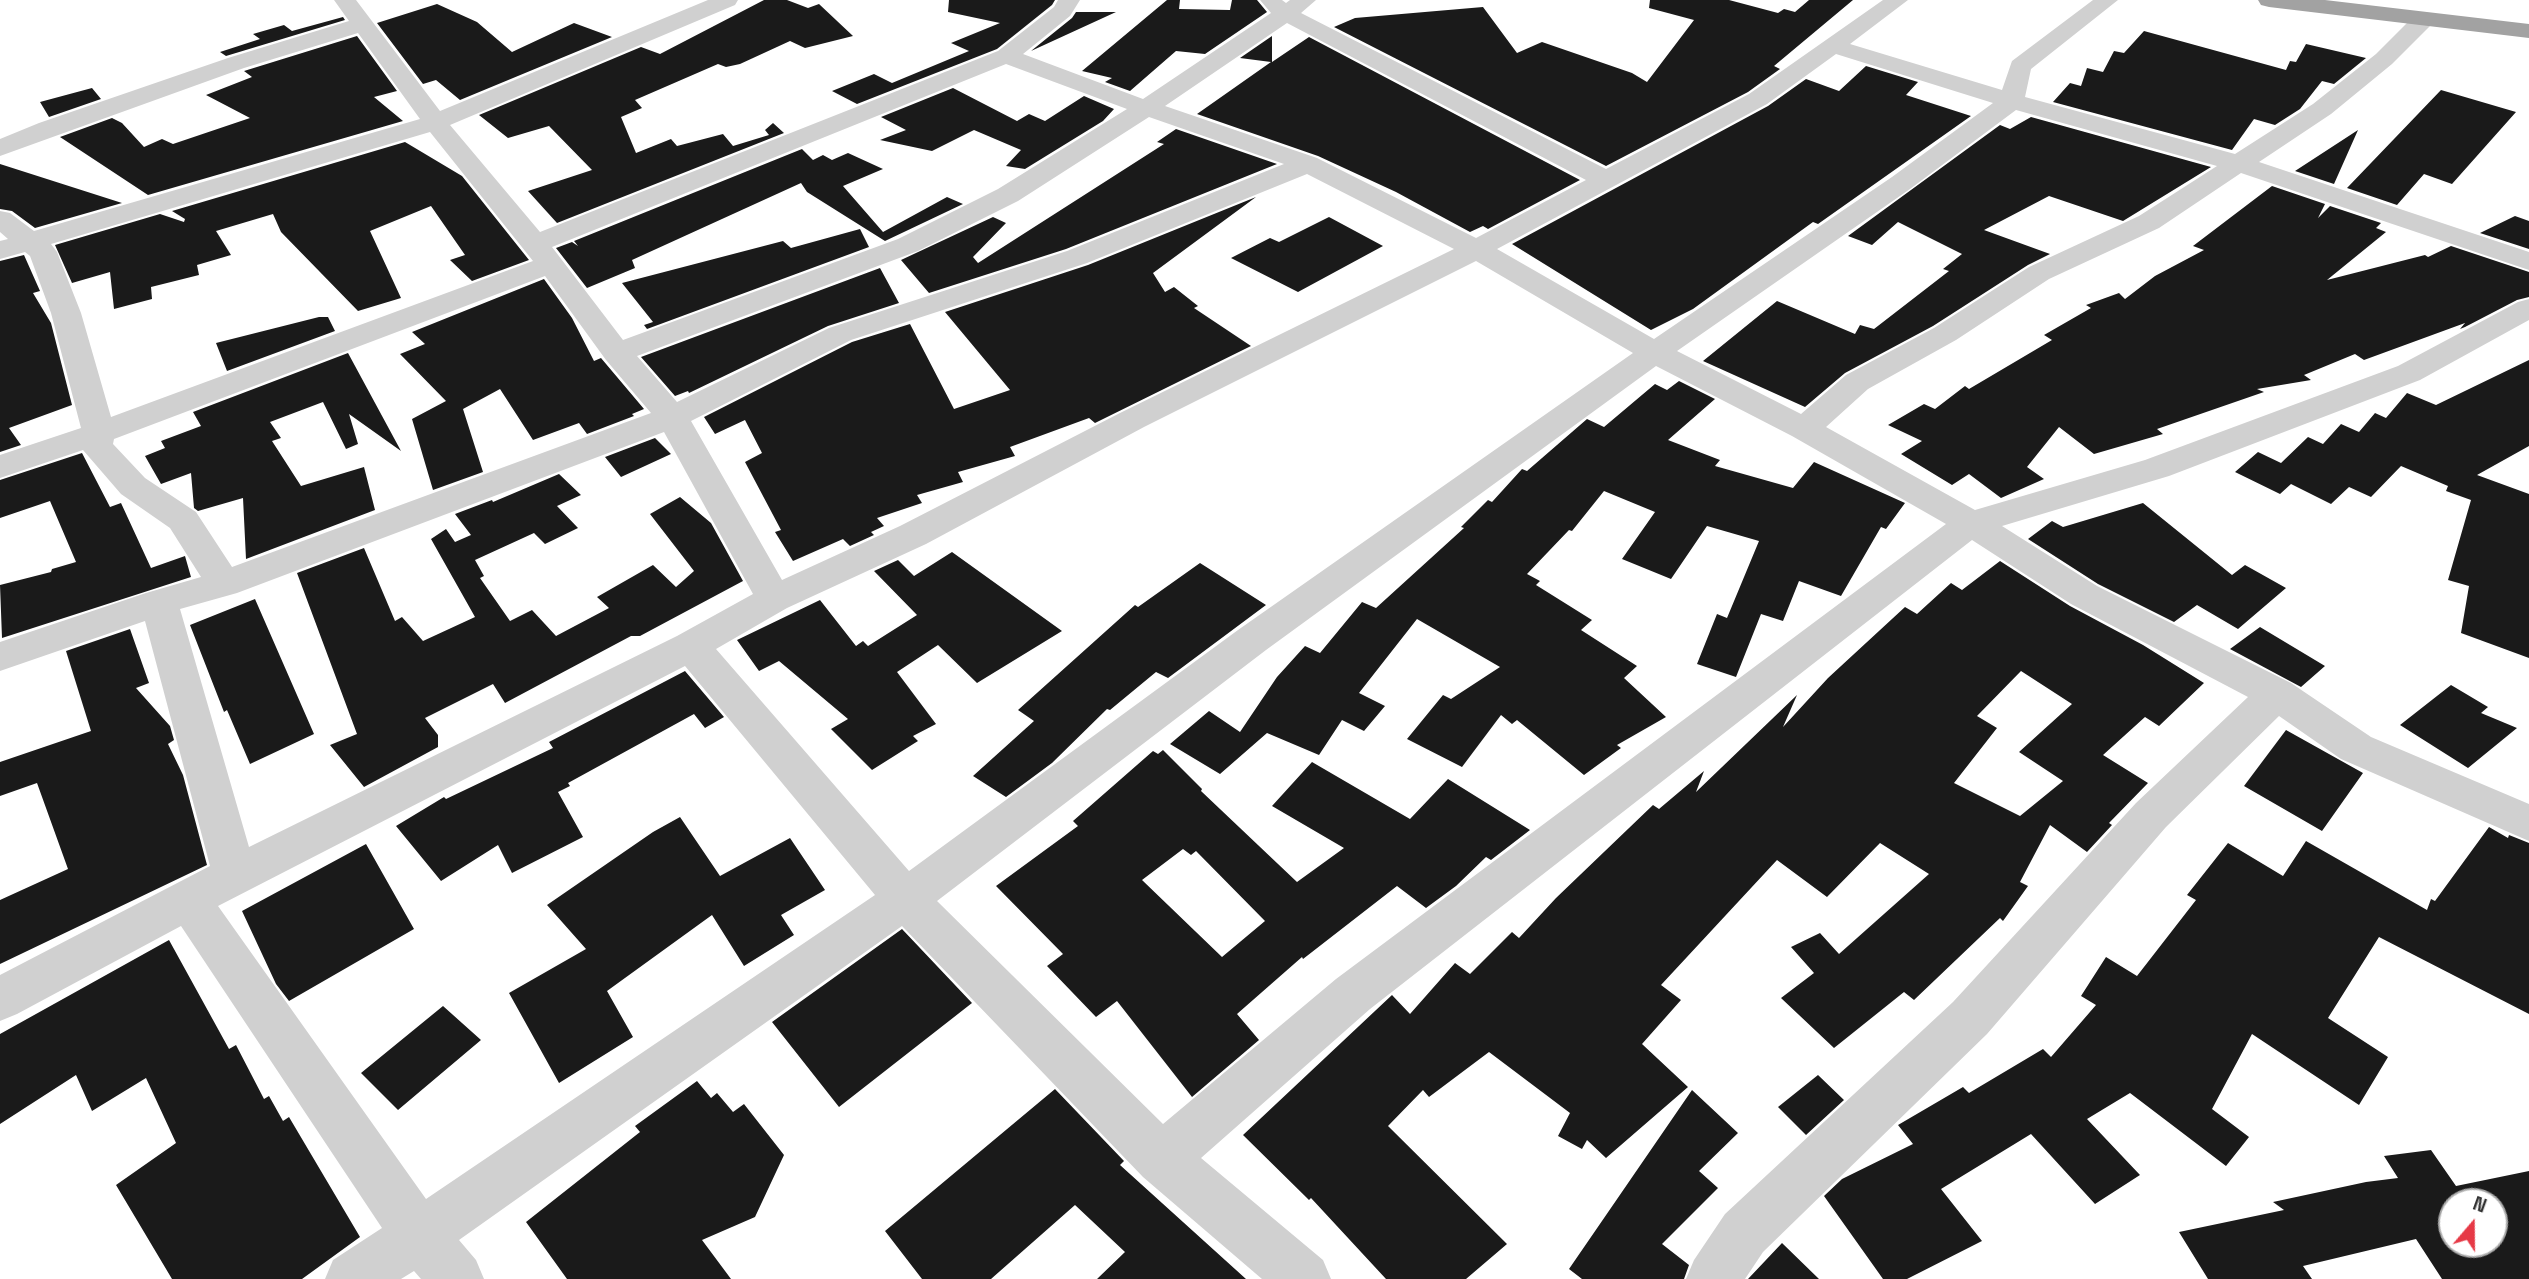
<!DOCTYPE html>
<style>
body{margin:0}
#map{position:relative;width:2529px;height:1279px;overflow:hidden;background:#fff;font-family:"Space Grotesk",sans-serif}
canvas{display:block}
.north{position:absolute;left:2438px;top:1188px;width:70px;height:70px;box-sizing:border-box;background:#fff;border:2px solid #adadad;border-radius:50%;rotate:20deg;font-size:19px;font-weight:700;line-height:28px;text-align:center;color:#333}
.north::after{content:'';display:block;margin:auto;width:24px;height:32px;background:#e63946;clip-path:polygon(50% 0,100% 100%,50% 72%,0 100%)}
</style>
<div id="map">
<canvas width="2529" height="1279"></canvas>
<div class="north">N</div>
</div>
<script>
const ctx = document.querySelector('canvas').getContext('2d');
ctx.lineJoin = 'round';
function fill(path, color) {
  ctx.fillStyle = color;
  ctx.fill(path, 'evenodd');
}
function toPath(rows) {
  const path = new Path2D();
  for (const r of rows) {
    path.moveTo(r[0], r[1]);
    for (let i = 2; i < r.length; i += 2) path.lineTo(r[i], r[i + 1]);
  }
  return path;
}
fill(toPath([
 [764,0,787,0,808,8,819,4,853,36,805,48,790,41,740,64,726,67,718,64,635,100,642,108,621,117,636,153,671,139,677,146,723,134,733,146,769,135,765,130,773,123,784,133,557,223,528,191,592,170,549,126,508,138,479,115,641,47,660,54],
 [949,0,1055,0,1052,5,997,49,857,104,832,91,874,74,892,83,969,51,951,43,1000,23,948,12],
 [1167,0,1180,0,1179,9,1230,10,1232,0,1257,0,1267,12,1205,54,1176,51,1130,91,1105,82,1112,78,1082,71],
 [1650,0,1729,0,1778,13,1784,9,1795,12,1809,0,1853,0,1774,66,1780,69,1748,92,1606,166,1334,27,1355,18,1483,7,1517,53,1542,42,1632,73,1647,82,1694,20,1649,8],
 [437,4,477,22,512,52,574,23,612,37,460,100,436,80,423,84,377,23],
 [1076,12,1116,12,1031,51,1072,18],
 [343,17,345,20,226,56,220,52,260,39,253,34,284,25,292,31],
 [2144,31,2286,70,2290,61,2296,62,2306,44,2366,58,2334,84,2322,81,2300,109,2275,125,2254,119,2232,150,2053,102,2070,83,2081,86,2087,68,2103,72,2114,51,2124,53],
 [357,36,397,91,374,97,403,121,148,195,60,137,112,118,122,123,144,147,162,139,173,144,250,118,206,95,252,77,244,71],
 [1272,36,1272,62,1309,37,1580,180,1488,229,1483,226,1470,232,1396,192,1318,156,1197,114,1271,62,1240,58],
 [1866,66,1918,82,1906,95,1971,116,1818,224,1813,222,1693,309,1651,330,1512,244,1768,106,1806,79,1839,91],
 [92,88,101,99,49,117,40,102],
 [953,88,1017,121,1029,114,1045,121,1084,96,1114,109,1103,121,1025,169,1006,166,1021,150,974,130,932,151,880,140,906,130,881,117],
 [2441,90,2516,112,2452,184,2424,174,2397,205,2347,188],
 [2031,117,2211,167,2123,221,2049,196,1984,230,2050,254,2028,265,1933,326,1845,373,1805,407,1703,361,1777,301,1855,334,1860,325,1874,329,1949,271,1943,269,1962,254,1898,222,1872,245,1848,236,2000,125,2010,129],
 [1176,129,1277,164,1066,249,929,293,901,260,993,217,1006,223,973,257,978,263,1164,144,1157,142],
 [2358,130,2334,184,2295,171],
 [405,142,462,176,529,260,472,281,450,260,465,255,431,206,370,231,401,298,358,311,281,232,273,214,216,231,231,255,197,265,199,275,151,287,152,299,114,309,110,272,72,283,55,245,160,214,184,222,185,219,172,211],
 [802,149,813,160,823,155,832,160,848,153,883,169,843,186,883,232,947,197,963,204,885,241,807,192,801,183,632,260,635,268,587,288,556,248,572,242,578,246,574,241],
 [0,164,122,203,35,228,12,211,0,209],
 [2272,186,2325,204,2318,218,2330,206,2381,223,2376,228,2386,232,2327,280,2425,255,2428,257,2451,246,2529,272,2529,297,2517,300,2465,327,2460,329,2465,323,2364,360,2355,354,2304,375,2311,380,2257,389,2264,392,2157,429,2163,434,2094,454,2059,427,2027,467,2044,479,2001,498,1969,474,1952,485,1901,454,1922,441,1888,425,1924,404,1935,409,1965,386,1969,389,2052,340,2044,335,2091,308,2086,305,2119,293,2125,299,2155,276,2204,250,2193,246],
 [1256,197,1153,273,1165,292,1174,287,1198,306,1194,308,1251,346,1095,423,1089,418,1010,447,1015,456,958,472,963,482,917,495,922,503,877,518,884,526,871,532,874,535,850,546,843,539,793,561,775,532,781,530,745,462,762,453,745,420,715,434,704,417,852,342,910,324,954,409,1010,390,945,312,1088,265],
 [2515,216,2529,221,2529,249,2480,233],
 [1329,217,1383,246,1298,292,1231,258,1270,238,1279,242],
 [860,229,869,247,647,329,644,325,653,322,622,283,783,241,791,248],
 [24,255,40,291,33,293,51,323,72,405,9,428,21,445,0,452,0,261],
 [880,268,899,303,828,326,689,393,688,391,675,396,641,357],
 [544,279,572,318,594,361,601,358,644,409,632,414,634,416,587,434,579,423,533,440,500,389,463,409,483,472,433,490,412,419,446,401,400,354,425,344,412,332],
 [319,317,328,317,335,331,227,371,216,343],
 [348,353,401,451,349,414,358,444,346,449,323,402,270,422,281,438,272,441,301,486,364,467,375,510,246,559,243,498,198,511,194,508,191,473,161,484,145,456,165,448,161,441,201,426,193,412],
 [2529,360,2529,446,2477,475,2529,494,2529,658,2461,633,2469,586,2448,580,2471,500,2446,491,2448,486,2401,466,2371,497,2349,487,2331,504,2291,484,2280,494,2235,472,2258,452,2281,463,2308,437,2323,444,2341,424,2359,432,2375,413,2386,418,2407,393,2436,405],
 [1679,381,1715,399,1668,440,1720,460,1715,466,1793,488,1814,462,1905,503,1886,529,1881,527,1841,596,1799,581,1783,621,1761,614,1736,677,1697,664,1717,614,1727,618,1759,541,1707,526,1671,579,1622,559,1655,512,1604,491,1572,531,1569,530,1527,574,1540,581,1536,585,1592,620,1581,630,1637,666,1624,678,1666,717,1617,745,1621,748,1584,775,1517,720,1512,724,1501,715,1462,767,1407,739,1443,695,1451,699,1500,667,1417,619,1359,693,1385,706,1364,731,1342,720,1319,755,1267,733,1220,774,1170,744,1209,711,1240,732,1277,677,1305,646,1320,653,1362,602,1376,608,1464,528,1461,527,1488,500,1492,502,1522,469,1527,471,1587,419,1604,427,1655,384,1667,390],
 [655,438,671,454,621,477,605,457],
 [82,453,110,507,121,503,151,568,185,556,191,577,2,638,0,585,51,572,52,569,76,562,50,501,0,518,0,480],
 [559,474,581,495,557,506,578,528,545,544,534,533,475,560,484,576,480,578,510,621,532,610,556,636,609,608,597,597,653,565,676,587,694,571,650,514,680,497,711,523,743,581,640,636,631,636,505,703,493,684,425,718,438,735,438,747,364,787,330,745,357,734,297,573,364,548,395,621,402,617,423,641,475,617,431,539,446,529,455,542,471,535,455,514,492,500,493,502],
 [2143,503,2232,575,2245,565,2286,588,2238,629,2197,605,2174,622,2098,584,2028,539,2052,521,2063,527],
 [952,552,1062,631,977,683,938,645,897,672,936,724,913,736,918,741,872,770,831,729,848,719,779,661,759,671,737,640,820,600,856,646,863,641,868,646,917,615,874,571,898,560,914,576],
 [2000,561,2070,606,2143,645,2204,683,2159,726,2145,717,2103,755,2148,783,2109,823,2112,825,2087,852,2050,825,2020,882,2028,886,2003,921,2000,918,1914,1000,1904,992,1834,1048,1781,998,1814,973,1791,947,1820,933,1839,954,1929,874,1880,843,1827,897,1777,860,1661,985,1681,1000,1642,1044,1688,1087,1606,1158,1587,1140,1582,1149,1558,1136,1570,1113,1489,1052,1429,1097,1423,1090,1388,1126,1507,1244,1466,1279,1386,1279,1311,1198,1309,1200,1243,1135,1392,995,1410,1014,1455,963,1470,974,1512,932,1519,938,1556,898,1653,805,1659,809,1704,771,1696,792,1797,695,1783,727,1828,678,1905,607,1917,614,1951,583,1962,590],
 [2021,671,2072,704,2019,752,2063,781,2020,816,1954,783,1997,728,1977,716],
 [1200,563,1266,605,1168,678,1156,672,1110,710,1107,709,1052,763,1006,797,973,776,1034,721,1018,710,1135,605,1138,607],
 [255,599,314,734,250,764,227,710,224,712,190,625],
 [2260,627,2325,666,2301,687,2230,649],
 [130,629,149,683,136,688,170,726,174,740,168,744,183,775,207,865,0,964,0,900,68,869,37,783,0,796,0,762,91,731,66,651],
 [685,671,724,717,705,728,694,714,568,783,570,786,558,792,583,837,512,873,498,845,441,881,396,826,444,797,446,799,553,748,549,742],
 [2451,685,2488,707,2481,713,2517,728,2468,768,2400,725],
 [2286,730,2363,773,2322,831,2244,786],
 [1163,750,1202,789,1201,791,1297,882,1344,848,1272,806,1312,762,1410,819,1448,779,1530,830,1491,860,1486,857,1456,886,1426,908,1397,886,1303,959,1302,957,1237,1014,1259,1040,1192,1097,1117,1001,1096,1017,1047,966,1063,954,996,886,1078,826,1073,821,1153,751,1158,754],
 [1183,849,1191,855,1196,851,1265,921,1222,957,1142,880],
 [680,817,720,876,790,838,825,890,781,915,794,935,744,966,712,915,607,991,633,1037,559,1083,509,993,586,949,547,905,653,832],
 [2489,827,2508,838,2509,835,2529,843,2529,1014,2379,937,2328,1018,2388,1057,2359,1105,2252,1034,2212,1109,2249,1137,2226,1166,2130,1093,2087,1119,2140,1175,2095,1204,2031,1134,1941,1189,1982,1241,1907,1279,1883,1279,1824,1196,1842,1179,1913,1144,1898,1125,1963,1087,1969,1093,2043,1049,2051,1057,2096,1005,2081,996,2106,957,2137,976,2196,900,2187,895,2228,843,2283,876,2306,841,2427,910,2431,899,2435,901],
 [366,844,414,929,289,1001,276,984,242,911],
 [902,929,972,1003,839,1107,772,1022],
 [169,940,229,1049,236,1045,264,1099,269,1096,283,1121,289,1117,360,1237,302,1279,172,1279,116,1185,176,1143,146,1078,92,1111,76,1075,0,1124,0,1034],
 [443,1006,481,1040,398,1110,361,1073],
 [1818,1075,1844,1100,1806,1135,1778,1107],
 [697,1081,711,1098,717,1093,733,1112,744,1104,784,1155,755,1217,702,1240,731,1279,567,1279,526,1222,640,1132,635,1126],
 [1055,1089,1124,1161,1120,1165,1246,1279,1097,1279,1125,1252,1075,1205,991,1279,922,1279,885,1231],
 [1692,1090,1738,1133,1699,1171,1718,1188,1662,1244,1689,1265,1684,1279,1582,1279,1569,1269],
 [2431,1150,2456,1186,2529,1171,2529,1279,2442,1279,2416,1239,2303,1266,2312,1279,2208,1279,2179,1232,2284,1210,2273,1202,2366,1182,2398,1178,2384,1156],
 [2452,1202,2494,1202,2494,1244,2452,1244],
 [1782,1243,1819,1279,1748,1279]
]), '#1a1a1a');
fill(toPath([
 [334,0,356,0,440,111,708,0,738,0,735,5,450,125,540,232,998,51,1054,7,1058,0,1080,0,1070,16,1023,54,1143,99,1271,13,1260,0,1282,0,1286,3,1290,0,1316,0,1301,13,1606,169,1749,94,1883,0,1908,0,1850,44,2002,90,2012,61,2093,0,2118,0,2031,69,2025,97,2235,154,2313,104,2376,54,2417,13,2433,13,2436,18,2433,23,2392,64,2331,114,2259,162,2529,252,2529,270,2241,173,2159,228,2049,279,1956,340,1868,389,1826,427,1975,510,2145,460,2398,366,2518,302,2529,299,2529,320,2420,380,2169,476,2002,526,2097,586,2291,683,2371,737,2529,804,2529,841,2341,759,2279,716,2166,827,1987,1034,1763,1252,1745,1279,1686,1279,1694,1260,1725,1214,1953,1002,2136,803,2248,697,2071,604,1972,540,1370,1009,1201,1158,1323,1260,1331,1279,1262,1279,1143,1177,902,926,459,1240,476,1260,484,1279,421,1279,414,1271,401,1279,325,1279,333,1260,382,1228,181,926,17,1014,0,1021,0,975,210,866,145,621,0,671,0,642,146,593,201,577,170,528,121,494,83,450,0,478,0,455,81,428,51,313,30,256,25,252,0,259,0,241,8,239,0,232,0,211,10,213,34,231,420,119,358,33,244,68,0,156,0,139,39,123,228,58,349,21,334,0],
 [1287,23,1586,180,1476,238,1317,158,1165,106,1287,23],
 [1836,54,1993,103,1892,177,1654,339,1497,249,1767,104,1836,54],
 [1006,64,1127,109,998,189,898,239,623,340,552,247,1006,64],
 [2016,110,2217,166,2139,216,2029,267,1934,328,1846,375,1801,414,1677,351,1910,189,2016,110],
 [1149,117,1284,164,1067,251,829,328,677,402,637,356,918,251,1018,201,1149,117],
 [430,132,533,261,111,417,81,313,57,252,51,244,430,132],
 [1307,174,1454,249,1120,413,900,526,782,580,691,421,851,340,1087,263,1307,174],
 [1476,261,1633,353,1238,630,909,871,716,649,787,608,926,544,1144,427,1476,261],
 [545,276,606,360,651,413,232,567,196,512,145,478,113,444,114,439,545,276],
 [1656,366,1792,436,1946,524,1336,979,1163,1124,937,901,1266,650,1656,366],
 [664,432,753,594,677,636,249,847,180,609,237,593,664,432],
 [685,666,875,895,426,1199,218,906,685,666]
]), '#d0d0d0');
fill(toPath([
 [2258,0,2325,0,2529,24,2529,38,2269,7,2261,5,2258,0]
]), '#a2a2a2');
</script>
